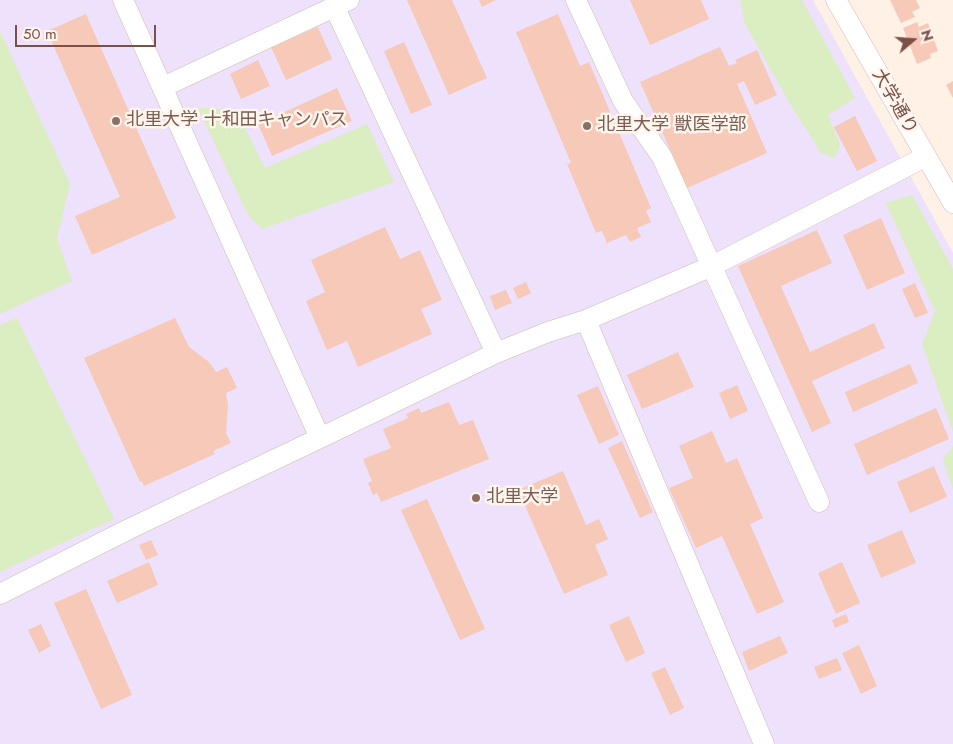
<!DOCTYPE html>
<meta charset="utf-8">
<style>
body{margin:0}
#map{position:relative;width:953px;height:744px;overflow:hidden;background:#fff1e5;font-family:Jost,sans-serif}
canvas{display:block}
.north{position:absolute;left:888px;top:15px;width:50px;height:50px;-webkit-text-stroke:4px #fff5ed;paint-order:stroke;rotate:72deg;font-size:14px;font-weight:700;line-height:20px;text-align:center;color:#7b5147}
.north::after{content:'';display:block;margin:auto;width:18px;height:22px;background:#7b5147;clip-path:polygon(50% 0,100% 100%,50% 72%,0 100%)}
.scale{position:absolute;left:15px;top:25px;width:141px;height:22px;box-sizing:border-box;border:2px solid #7b5147;border-top:0;padding-left:6px;font-size:15px;line-height:18px;white-space:nowrap;color:#7b5147;-webkit-text-stroke:4px #fff5ed;paint-order:stroke}
</style>
<div id="map">
<canvas width="953" height="744"></canvas>
<div class="north">N</div>
<div class="scale">50 m</div>
</div>
<script>
const ctx = document.querySelector('canvas').getContext('2d');
ctx.lineJoin = 'round';
function fill(path, color) {
  ctx.fillStyle = color;
  ctx.fill(path, 'evenodd');
}
function toPath(rows) {
  const path = new Path2D();
  for (const r of rows) {
    path.moveTo(r[0], r[1]);
    for (let i = 2; i < r.length; i += 2) path.lineTo(r[i], r[i + 1]);
  }
  return path;
}
function trace(path, color, width, dash) {
  ctx.strokeStyle = color;
  ctx.lineWidth = width;
  ctx.lineCap = dash ? 'butt' : 'round';
  ctx.setLineDash(dash || []);
  ctx.stroke(path);
}
function drawText(font, color, halo, rows, align = 'center') {
  ctx.font = font + ' Jost,"Noto Sans JP",sans-serif';
  ctx.lineWidth = 5;
  ctx.setLineDash([]);
  ctx.textBaseline = 'middle';
  ctx.strokeStyle = halo;
  ctx.fillStyle = color;
  for (const [text, x, y, turn = 0] of rows) {
    ctx.save();
    ctx.translate(x, y);
    ctx.rotate((+turn || 0) * Math.PI / 180);
    ctx.textAlign = isNaN(turn) ? turn : align;
    if (halo) ctx.strokeText(text, 0, 0);
    ctx.fillText(text, 0, 0);
    ctx.restore();
  }
}
fill(toPath([
 [0,0,813,0,953,253,953,744,0,744]
]), '#eee1fb');
fill(toPath([
 [740,0,802,0,855,98,828,115,840,145,835,158,821,153,789,102,744,22],
 [0,31,70,184,57,239,72,281,0,314],
 [198,108,217,108,240,118,265,168,367,124,394,182,262,229,248,215],
 [912,195,953,269,953,432,922,344,935,311,886,203],
 [17,318,114,519,0,572,0,325],
 [953,446,953,490,943,459]
]), '#daeec1');
fill(toPath([
 [407,0,452,0,487,78,449,95],
 [479,0,496,0,482,7],
 [630,0,701,0,709,19,650,45],
 [890,0,916,0,920,8,912,12,915,17,901,23],
 [86,14,176,218,92,255,75,216,120,197,47,31],
 [558,14,580,66,589,62,651,208,646,211,651,222,637,228,641,237,630,242,626,235,607,243,602,231,596,233,567,164,571,163,516,32],
 [917,22,919,27,928,23,938,51,930,54,931,58,917,64,903,28],
 [318,27,332,59,286,80,271,47],
 [404,42,432,105,411,114,384,51],
 [720,47,729,66,737,63,735,60,757,50,777,95,755,105,744,81,737,84,767,153,687,188,640,82],
 [258,60,270,86,241,99,230,74],
 [953,81,953,98,946,85],
 [337,88,352,121,272,156,258,124],
 [855,116,877,161,857,171,834,127],
 [881,218,905,273,867,290,843,235],
 [385,227,400,259,420,250,442,300,421,309,432,334,358,367,347,341,327,350,306,301,325,292,311,260],
 [817,230,832,263,781,286,810,352,874,323,885,348,812,381,831,423,812,432,738,266],
 [526,282,531,293,518,299,513,288],
 [915,283,928,313,915,318,902,289],
 [506,290,512,303,495,310,490,296],
 [175,318,189,347,209,362,216,372,227,367,237,388,226,393,228,406,226,433,231,443,213,451,215,454,144,486,142,481,140,482,84,358],
 [678,352,694,387,642,409,627,375],
 [910,364,918,383,853,412,845,392],
 [737,385,748,411,730,419,719,393],
 [598,386,619,435,599,444,577,395],
 [449,402,459,425,473,420,489,459,381,502,377,493,373,495,368,483,372,481,363,459,391,448,383,429,408,418,406,414,419,408,421,413],
 [936,408,949,439,867,475,854,444],
 [712,431,726,463,737,458,763,518,750,524,784,602,757,614,722,536,696,548,669,488,693,478,679,446],
 [622,441,653,512,640,518,608,448],
 [934,466,947,497,910,513,897,482],
 [563,471,586,525,599,519,608,539,595,545,608,575,564,594,518,490],
 [427,499,485,629,460,640,401,510],
 [902,530,916,563,881,578,867,545],
 [151,540,158,555,146,560,139,545],
 [149,562,158,585,117,603,107,581],
 [842,562,860,603,836,614,818,573],
 [86,589,132,695,101,709,54,603],
 [846,614,849,622,835,628,832,620],
 [629,616,645,653,626,662,609,625],
 [41,624,51,646,39,653,28,630],
 [780,636,788,653,749,671,742,652],
 [859,645,877,686,861,694,842,653],
 [837,658,842,670,819,679,814,667],
 [665,667,684,708,670,715,651,673]
]), '#f7c9b9');
const minor = toPath([
 [123,0,320,438,496,353,548,332,586,320,764,744],
 [576,0,623,101,662,157,819,502],
 [836,0,953,203],
 [334,6,496,353],
 [163,87,349,0],
 [586,320,712,266,925,157],
 [0,594,129,529,320,438]
]);
trace(minor, '#d5b8ac', 21);
trace(minor, '#fff', 20);
for (const [x, y, r, color] of [
 [116,121,5,"#8d6e63"],
 [587,126,5,"#8d6e63"],
 [476,498,5,"#8d6e63"]
]) {
  const dot = new Path2D();
  dot.arc(x, y, r, 0, 2 * Math.PI);
  ctx.fillStyle = color;
  ctx.fill(dot);
  trace(dot, '#fff5ed', 2);
}
drawText('18px', '#7b5147', '#fff5ed', [
 ["大学通り",894,102,60]
]);
drawText('18px', '#785e54', '#fff5ed', [
 ["北里大学 十和田キャンパス",126,121],
 ["北里大学 獣医学部",597,126],
 ["北里大学",486,498]
], 'left');
</script>
